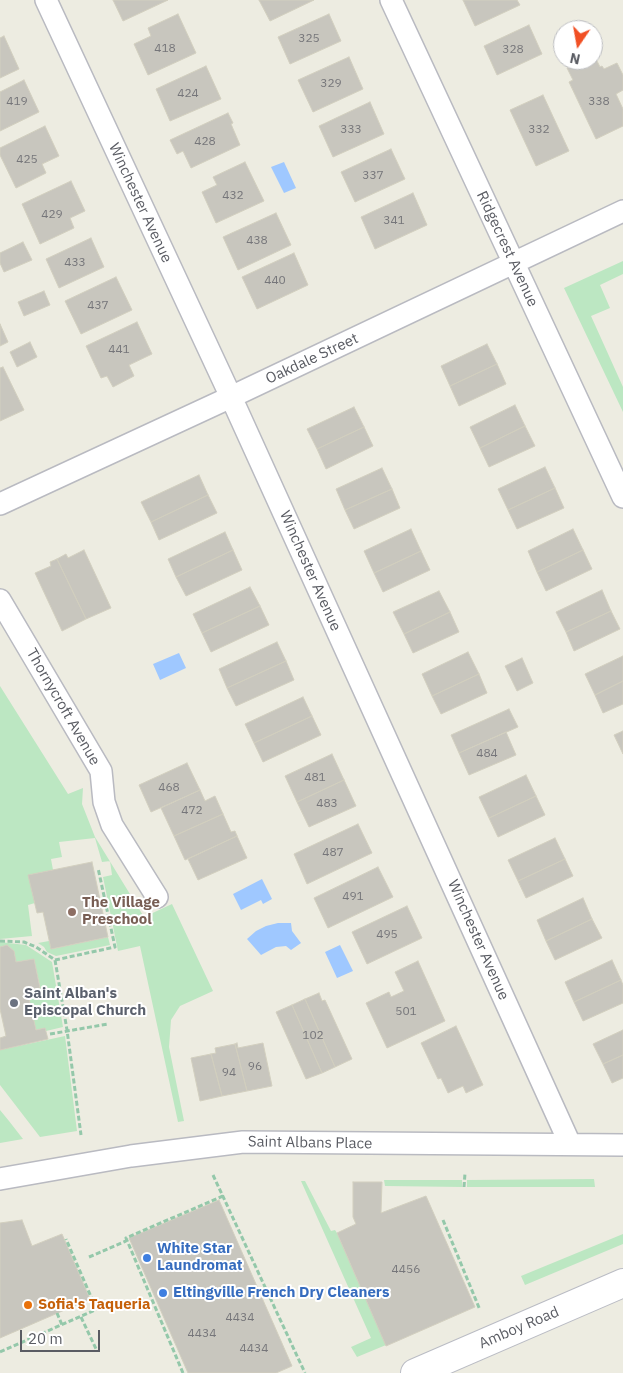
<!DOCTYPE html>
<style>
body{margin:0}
#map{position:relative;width:623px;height:1373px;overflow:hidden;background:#edece1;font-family:"IBM Plex Sans",sans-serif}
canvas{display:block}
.north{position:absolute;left:553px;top:20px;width:50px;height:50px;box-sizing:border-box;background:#fff;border:1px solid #bdbec1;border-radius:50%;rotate:192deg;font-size:14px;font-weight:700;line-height:20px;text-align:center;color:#5a5c63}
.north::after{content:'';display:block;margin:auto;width:18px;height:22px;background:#f15024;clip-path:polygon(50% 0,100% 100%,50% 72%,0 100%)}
.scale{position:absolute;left:20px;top:1330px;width:80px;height:22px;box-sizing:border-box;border:2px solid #5a5c63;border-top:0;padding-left:6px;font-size:15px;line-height:18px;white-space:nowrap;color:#5a5c63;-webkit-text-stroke:4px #fff;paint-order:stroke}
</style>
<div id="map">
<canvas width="623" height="1373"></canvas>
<div class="north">N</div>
<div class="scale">20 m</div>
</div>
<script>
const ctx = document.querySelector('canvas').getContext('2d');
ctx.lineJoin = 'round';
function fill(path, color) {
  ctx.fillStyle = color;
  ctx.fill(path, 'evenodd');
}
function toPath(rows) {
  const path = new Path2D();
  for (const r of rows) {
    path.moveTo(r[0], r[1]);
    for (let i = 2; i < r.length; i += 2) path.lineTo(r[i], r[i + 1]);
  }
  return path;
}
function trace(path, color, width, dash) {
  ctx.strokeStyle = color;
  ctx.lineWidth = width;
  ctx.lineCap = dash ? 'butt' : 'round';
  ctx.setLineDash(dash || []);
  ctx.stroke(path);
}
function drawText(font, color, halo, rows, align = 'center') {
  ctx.font = font + ' "IBM Plex Sans",sans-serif';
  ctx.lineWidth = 4;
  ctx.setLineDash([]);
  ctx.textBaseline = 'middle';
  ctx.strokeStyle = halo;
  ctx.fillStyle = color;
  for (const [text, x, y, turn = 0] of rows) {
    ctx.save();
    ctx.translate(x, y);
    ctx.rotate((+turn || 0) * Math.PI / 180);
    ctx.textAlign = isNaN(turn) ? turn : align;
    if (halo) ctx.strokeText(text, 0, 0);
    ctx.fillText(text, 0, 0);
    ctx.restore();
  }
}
fill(toPath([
 [623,261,623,274,600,285,610,308,591,316,623,387,623,412,564,288],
 [0,686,68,794,83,788,82,804,95,837,144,917,172,904,213,991,180,1006,171,1020,169,1047,184,1121,178,1122,140,946,118,951,103,877,112,875,110,861,102,862,95,838,59,842,62,857,51,859,53,870,29,875,35,903,28,905,32,936,0,939],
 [108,937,110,945,56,956,47,952,44,947,38,943,49,941,52,949],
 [0,942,26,945,52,962,63,1027,46,1031,45,1028,36,1030,27,990,40,987,34,959,16,962,14,951,7,945,0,947],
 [65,1036,77,1131,40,1137,0,1085,0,1050],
 [0,1110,9,1121,23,1139,0,1143],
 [594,1179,595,1187,467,1187,467,1180],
 [384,1180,462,1180,462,1187,385,1186],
 [301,1181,305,1181,331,1231,335,1230,337,1233,386,1345,357,1357,351,1347,371,1338],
 [623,1234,623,1244,525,1285,521,1276]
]), '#bce7c2');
fill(toPath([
 [284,162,296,188,284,193,271,167],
 [179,653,186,668,160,680,153,664],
 [262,879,272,899,263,904,261,900,241,910,233,894],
 [278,923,291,923,292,931,301,943,291,950,286,946,276,947,261,955,247,939,256,931,266,926],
 [340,945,353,971,337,978,325,952]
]), '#9fc8ff');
const building = toPath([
 [113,0,168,0,123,21,113,0],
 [259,0,314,0,270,21,259,0],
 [463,0,517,0,520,5,475,26,463,0],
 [178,14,196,53,148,75,134,44,151,36,148,28,178,14],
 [329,14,341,41,290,64,278,37,329,14],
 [529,25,542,54,497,75,484,46,529,25],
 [4,36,19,69,0,78,0,38,4,36],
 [593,55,594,55,600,67,602,66,604,69,617,63,623,75,623,90,616,94,623,109,623,126,596,139,569,82,573,80,567,68,583,60,593,60,593,55],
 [349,57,363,89,313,112,298,80,349,57],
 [206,66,221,99,170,121,156,89,206,66],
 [24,80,39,112,0,131,0,92,24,80],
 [543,95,569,151,536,166,510,110,543,95],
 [370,102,384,134,333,157,319,126,370,102],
 [228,113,233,123,231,124,240,145,191,168,183,151,177,154,170,140,228,113],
 [45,126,59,156,42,164,46,173,16,188,0,155,0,148,45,126],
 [391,149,405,179,355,202,341,172,391,149],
 [245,162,264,201,216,223,202,192,217,185,213,177,245,162],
 [71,181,85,211,70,218,74,228,40,244,22,204,71,181],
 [413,193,427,225,375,249,361,217,413,193],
 [276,213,291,245,238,270,223,237,276,213],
 [91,238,104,267,59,288,46,259,91,238],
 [23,242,32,260,4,272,0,263,0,253,23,242],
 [294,253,308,285,257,309,242,277,294,253],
 [116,277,132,310,81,334,65,301,116,277],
 [44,291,50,305,24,316,18,302,44,291],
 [137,322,152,354,129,365,134,376,113,387,107,376,101,378,86,346,137,322],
 [0,324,8,342,0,346,0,324],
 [30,342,37,357,17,367,10,352,30,342],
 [487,344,497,364,450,386,441,366,487,344],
 [497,364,506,384,459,406,450,386,497,364],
 [3,367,24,410,0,421,0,368,3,367],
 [515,405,525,426,480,448,470,427,515,405],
 [354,407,364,427,317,449,307,429,354,407],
 [525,426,535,446,489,467,480,448,525,426],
 [364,427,373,446,326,469,317,449,364,427],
 [545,467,555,488,508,510,498,489,545,467],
 [382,468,392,489,345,510,336,489,382,468],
 [199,475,208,495,151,522,141,502,199,475],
 [555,488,564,508,517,529,508,510,555,488],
 [392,489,400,508,354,529,345,510,392,489],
 [208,495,217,513,159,540,151,522,208,495],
 [411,529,421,551,374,573,364,551,411,529],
 [573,529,583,550,537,572,528,551,573,529],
 [225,532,233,550,176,577,168,559,225,532],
 [84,550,111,608,86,619,57,559,66,554,68,558,84,550],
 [233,550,242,570,186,596,176,577,233,550],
 [583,550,592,569,546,591,537,572,583,550],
 [421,551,430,570,383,592,374,573,421,551],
 [57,559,86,619,62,631,35,573,51,566,50,562,57,559],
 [250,587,260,606,202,633,193,614,250,587],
 [602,590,611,611,566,632,556,612,602,590],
 [439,591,450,612,404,634,393,612,439,591],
 [260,606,269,625,211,652,202,633,260,606],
 [611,611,620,629,574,651,566,632,611,611],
 [450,612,459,632,413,653,404,634,450,612],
 [277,642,286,661,227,688,219,669,277,642],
 [468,652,479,674,432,696,422,674,468,652],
 [623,656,623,681,595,695,585,674,623,656],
 [522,658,533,683,517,691,505,666,522,658],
 [286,661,294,680,236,706,227,688,286,661],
 [479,674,487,693,441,714,432,696,479,674],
 [623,681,623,704,603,713,595,695,623,681],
 [303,697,312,716,254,743,245,724,303,697],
 [509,709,518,727,459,753,451,735,509,709],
 [312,716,321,735,263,762,254,743,312,716],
 [623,731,623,754,614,735,623,731],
 [506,732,516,755,469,775,459,753,506,732],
 [332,754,344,780,297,802,285,776,332,754],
 [187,763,200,790,151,812,139,785,187,763],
 [526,775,536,796,489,818,479,797,526,775],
 [344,780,356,806,309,827,297,802,344,780],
 [200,790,205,801,215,796,223,814,174,836,161,808,200,790],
 [536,796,545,815,498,837,489,818,536,796],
 [223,814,231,832,235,831,237,836,185,860,174,836,223,814],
 [358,824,372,853,307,884,294,854,358,824],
 [237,836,247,858,198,880,188,859,237,836],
 [555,838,565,859,518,881,508,860,555,838],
 [565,859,573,876,526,898,518,881,565,859],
 [92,862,108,937,51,949,43,912,37,913,28,875,92,862],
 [378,867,393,897,328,928,314,898,378,867],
 [583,898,592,919,546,941,537,920,583,898],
 [407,906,422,938,367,964,352,932,407,906],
 [592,919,602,938,555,960,546,941,592,919],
 [7,945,14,951,16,962,34,959,40,988,27,990,36,1030,45,1028,48,1039,0,1050,0,1038,6,1036,0,1009,0,947,7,945],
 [612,960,621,980,574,1002,565,982,612,960],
 [418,961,445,1021,387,1048,366,1003,389,992,391,997,404,991,395,972,418,961],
 [621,980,623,985,623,1003,583,1021,574,1002,621,980],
 [319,993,322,1001,325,1000,352,1059,335,1067,305,999,319,993],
 [305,999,335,1067,322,1073,292,1005,305,999],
 [292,1005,322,1073,306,1079,276,1012,292,1005],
 [456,1026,483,1085,466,1093,463,1086,448,1093,441,1078,438,1079,421,1043,456,1026],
 [623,1030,623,1055,603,1064,593,1044,623,1030],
 [237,1043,238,1048,263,1043,272,1086,247,1091,235,1044,237,1043],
 [235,1044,247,1091,222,1096,211,1054,216,1053,215,1048,235,1044],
 [211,1054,222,1096,200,1101,191,1058,211,1054],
 [623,1055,623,1078,612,1083,603,1064,623,1055],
 [353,1182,382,1182,381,1213,426,1196,475,1307,386,1346,337,1233,356,1224,353,1217,353,1182],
 [219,1200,292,1366,276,1373,188,1373,129,1238,219,1200],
 [22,1220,32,1246,62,1234,90,1299,0,1338,0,1223,22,1220]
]);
fill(building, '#c8c6be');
trace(building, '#d2cfbf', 1);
const street = toPath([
 [46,0,231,397,570,1144],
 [391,0,623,497],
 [0,504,231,397,623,211],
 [0,600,101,771,104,802,112,825,157,897],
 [0,1179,131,1156,243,1142,623,1145]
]);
const secondary = toPath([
 [415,1373,623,1283]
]);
trace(street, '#b9bac1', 24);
trace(secondary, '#babcc4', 30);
trace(toPath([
 [0,941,24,942,36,947,55,960,67,1030,81,1135],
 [55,960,115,947,98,868],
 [50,1034,108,1024],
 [213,1175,305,1373],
 [464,1187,465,1173],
 [443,1220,480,1310],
 [89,1257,126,1241],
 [57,1313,62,1325],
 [81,1317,97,1351],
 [0,1352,95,1310,95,1306,66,1239],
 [183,1373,126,1238,223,1196]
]), '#94c8aa', 3, [5, 2.5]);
trace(street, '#fff', 21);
trace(secondary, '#fff', 28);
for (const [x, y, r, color] of [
 [72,912,5,"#8d6e63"],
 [14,1003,5,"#6b7280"],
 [147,1258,5,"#3f7fe0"],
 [163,1293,5,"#3f7fe0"],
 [28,1305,5,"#e8710a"]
]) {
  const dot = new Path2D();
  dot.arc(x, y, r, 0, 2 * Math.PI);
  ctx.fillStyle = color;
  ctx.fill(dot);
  trace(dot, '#fff', 2);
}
drawText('12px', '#76767a', null, [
 ["325",309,39],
 ["418",165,49],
 ["328",513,50],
 ["329",331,84],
 ["424",188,94],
 ["419",17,102],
 ["338",599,102],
 ["333",351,130],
 ["332",539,130],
 ["428",205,142],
 ["425",27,160],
 ["337",373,176],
 ["432",233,196],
 ["429",52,215],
 ["341",394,221],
 ["438",257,241],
 ["433",75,263],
 ["440",275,281],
 ["437",98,306],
 ["441",119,350],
 ["484",487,754],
 ["481",315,778],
 ["468",169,788],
 ["483",327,804],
 ["472",192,811],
 ["487",333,853],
 ["491",353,897],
 ["495",387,935],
 ["501",406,1012],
 ["102",313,1036],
 ["96",255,1067],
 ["94",229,1073],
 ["4456",406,1270],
 ["4434",240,1318],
 ["4434",202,1334],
 ["4434",254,1349]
]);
drawText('15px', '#5a5c63', '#fff', [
 ["Winchester Avenue",140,203,65],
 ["Ridgecrest Avenue",507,249,65],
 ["Oakdale Street",312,359,-25],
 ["Winchester Avenue",310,571,66],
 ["Thornycroft Avenue",63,707,60],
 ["Winchester Avenue",478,940,66],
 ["Saint Albans Place",310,1143,1],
 ["Amboy Road",519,1328,-23]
]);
drawText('bold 15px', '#785e54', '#fff', [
 ["The Village",82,903],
 ["Preschool",82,920]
], 'left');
drawText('bold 15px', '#5b616d', '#fff', [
 ["Saint Alban's",24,994],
 ["Episcopal Church",24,1011]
], 'left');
drawText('bold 15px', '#366cbe', '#fff', [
 ["White Star",157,1249],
 ["Laundromat",157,1266],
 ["Eltingville French Dry Cleaners",173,1293]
], 'left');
drawText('bold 15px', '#c56008', '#fff', [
 ["Sofia's Taqueria",38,1305]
], 'left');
</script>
